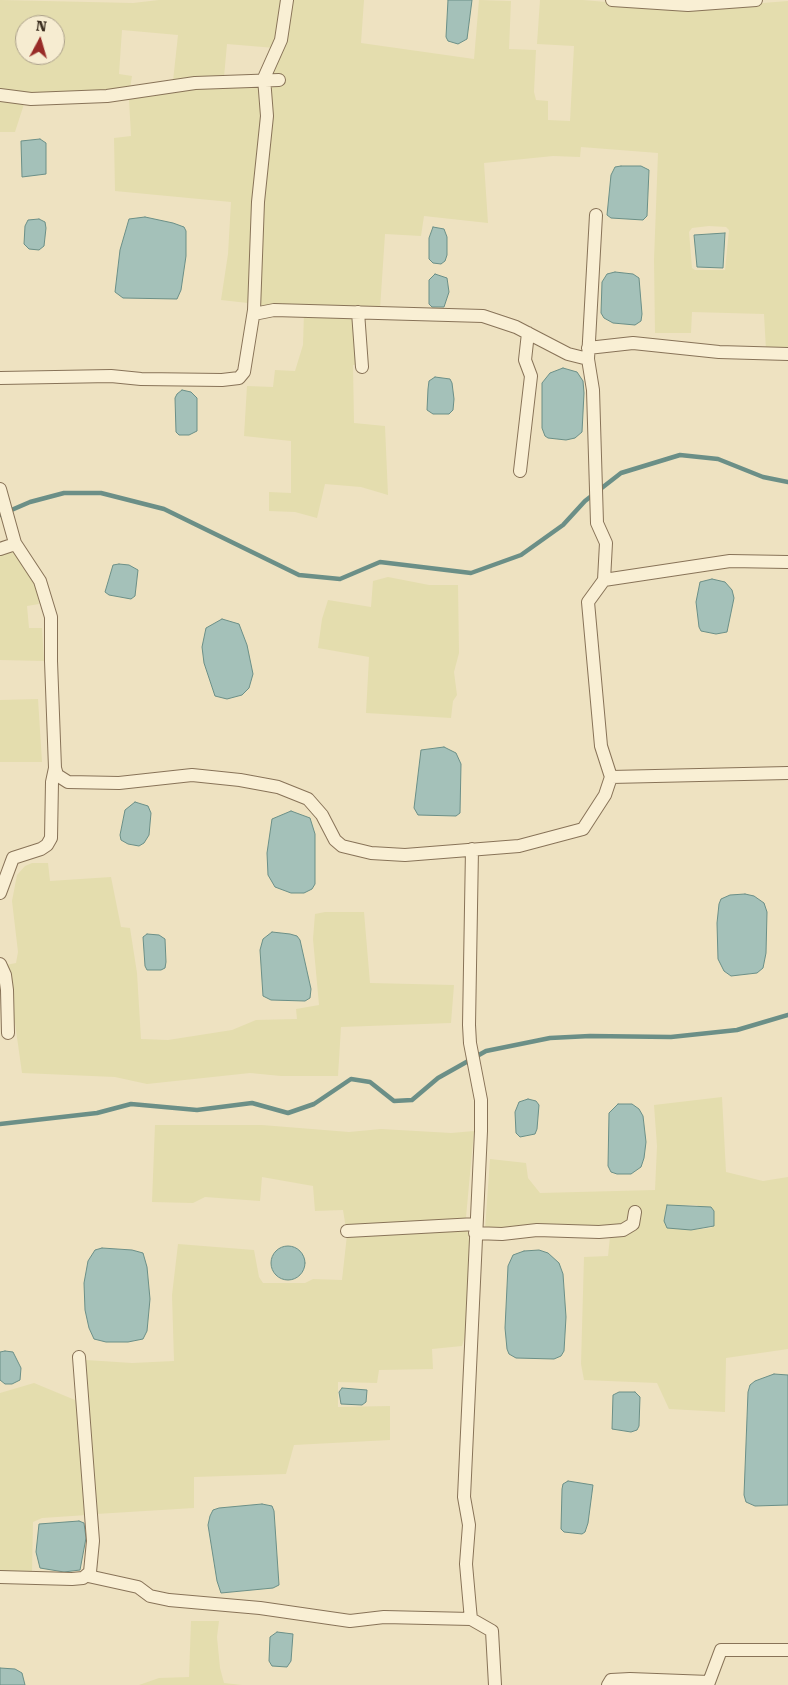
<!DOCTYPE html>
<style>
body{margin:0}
#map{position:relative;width:788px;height:1685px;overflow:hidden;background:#eee2c1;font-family:"Roboto Serif",serif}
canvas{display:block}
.north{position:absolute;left:15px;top:15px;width:50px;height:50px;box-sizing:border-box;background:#f6ecd1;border:1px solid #aa9f89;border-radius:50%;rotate:6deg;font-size:14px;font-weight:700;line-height:20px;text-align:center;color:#382b1d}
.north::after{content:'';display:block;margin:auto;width:18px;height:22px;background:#982b27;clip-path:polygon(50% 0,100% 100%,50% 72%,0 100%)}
</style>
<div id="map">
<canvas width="788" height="1685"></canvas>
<div class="north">N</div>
</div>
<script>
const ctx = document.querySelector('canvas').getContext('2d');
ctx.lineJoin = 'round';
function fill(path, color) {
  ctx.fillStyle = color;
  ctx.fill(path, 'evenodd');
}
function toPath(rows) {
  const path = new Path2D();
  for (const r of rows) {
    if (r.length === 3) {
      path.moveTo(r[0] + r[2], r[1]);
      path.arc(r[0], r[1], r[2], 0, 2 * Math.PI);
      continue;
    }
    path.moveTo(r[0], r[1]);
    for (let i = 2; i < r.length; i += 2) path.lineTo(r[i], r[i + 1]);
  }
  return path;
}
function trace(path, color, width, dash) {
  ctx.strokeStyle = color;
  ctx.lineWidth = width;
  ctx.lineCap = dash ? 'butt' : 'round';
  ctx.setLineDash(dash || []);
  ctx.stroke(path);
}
fill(toPath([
 [0,0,133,3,159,0,283,0,275,48,227,44,224,77,173,81,178,35,122,30,119,74,132,76,130,89,35,94,0,90],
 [25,25,55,25,55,55,25,55],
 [290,0,364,0,361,43,474,59,479,0,511,1,509,49,536,50,534,92,536,100,548,101,548,120,570,121,574,46,537,44,540,0,583,0,688,9,788,1,788,351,766,350,764,314,692,312,691,333,655,333,654,260,658,153,581,147,580,157,553,156,484,163,488,223,424,216,421,236,385,234,380,309,259,308,248,303,221,300,228,254,231,202,115,191,114,138,131,136,129,99,175,89,269,85],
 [709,226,726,227,729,230,725,270,695,270,692,268,689,232,692,228],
 [0,100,24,104,15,132,0,132],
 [304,313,355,317,357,365,353,365,354,423,385,426,388,495,361,487,325,484,317,518,295,512,269,511,269,492,291,493,291,441,244,436,247,386,273,387,275,370,295,371,303,345],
 [9,550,15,552,36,587,39,604,27,606,29,628,42,628,44,661,0,660,0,552],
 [388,577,429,585,458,585,459,653,454,672,457,695,453,701,451,718,366,713,369,657,318,648,322,619,328,600,371,607,373,581],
 [38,699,42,762,0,762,0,700],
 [32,863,48,863,50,881,111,877,121,927,130,928,137,973,141,1039,168,1040,232,1030,256,1020,297,1019,296,1009,319,1005,313,939,315,914,325,912,364,912,370,983,454,985,451,1023,341,1027,338,1076,281,1076,250,1073,147,1084,115,1077,22,1073,15,1023,11,1021,6,965,16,963,18,952,12,901,17,875,25,866],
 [722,1097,726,1172,763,1181,788,1177,788,1349,726,1358,725,1412,669,1409,657,1383,584,1380,581,1364,584,1257,608,1256,611,1227,485,1229,490,1159,526,1163,528,1178,540,1193,655,1190,657,1146,654,1105],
 [667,1205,697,1205,712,1228,691,1230],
 [155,1125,262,1125,349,1132,381,1129,451,1133,474,1131,466,1217,469,1241,468,1326,462,1346,432,1349,433,1369,379,1370,377,1383,338,1382,338,1407,390,1406,390,1440,294,1445,286,1474,194,1477,194,1508,96,1514,86,1399,86,1360,132,1363,174,1361,172,1295,178,1244,254,1250,259,1277,263,1283,305,1283,313,1279,342,1280,347,1235,343,1210,315,1211,313,1186,262,1177,260,1201,205,1197,193,1203,152,1202],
 [34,1383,75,1400,78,1407,87,1515,42,1518,33,1522,32,1573,0,1572,0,1393],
 [191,1621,219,1621,217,1637,220,1668,224,1683,242,1685,139,1685,159,1678,189,1677]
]), '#e4ddae');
const water = toPath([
 [448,0,472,0,467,39,458,44,448,41,446,37,448,0],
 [40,139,46,143,46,174,22,177,21,141,40,139],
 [621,166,641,166,649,170,647,216,643,220,611,218,607,215,611,175,615,167,621,166],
 [145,217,173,223,184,227,186,231,186,256,181,290,177,299,123,298,115,292,120,250,129,219,145,217],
 [39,219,45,222,46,228,44,246,39,250,29,249,24,244,25,226,28,220,39,219],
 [433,227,444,229,447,237,447,255,445,261,441,264,433,263,429,259,429,238,433,227],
 [725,233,723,268,697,267,694,235,725,233],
 [615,272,633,274,639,278,642,314,641,321,635,325,613,323,604,318,601,313,602,282,607,274,615,272],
 [435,274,447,278,449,292,444,307,432,307,429,304,429,280,435,274],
 [563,368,577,372,583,381,584,393,582,432,575,438,566,440,548,438,545,436,542,428,542,383,550,373,563,368],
 [435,377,450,379,452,383,454,399,453,410,449,414,433,414,427,410,428,389,429,381,435,377],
 [182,390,191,392,197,398,197,431,189,435,179,435,176,432,175,398,177,394,182,390],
 [119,564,129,565,138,570,135,596,131,599,109,595,105,592,113,565,119,564],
 [712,579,725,582,732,590,734,598,727,632,716,634,701,631,699,627,696,602,700,582,712,579],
 [222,619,239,624,247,645,253,674,249,688,242,695,227,699,215,696,204,663,202,647,206,628,222,619],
 [444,747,456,753,461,764,460,813,456,816,418,815,414,808,421,750,444,747],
 [135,802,148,806,151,813,149,835,144,843,139,846,128,844,121,840,120,835,125,810,135,802],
 [291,811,310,818,315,834,315,884,312,889,304,893,291,893,275,887,268,875,267,853,272,819,291,811],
 [745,894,754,896,764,903,767,912,766,953,763,968,757,973,731,976,724,971,718,959,717,923,719,904,721,899,730,895,745,894],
 [272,932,290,934,297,936,300,940,311,989,310,998,305,1001,271,1000,263,996,260,950,263,939,272,932],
 [147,934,159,935,165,939,166,962,165,968,161,970,147,970,145,966,143,937,147,934],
 [528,1099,536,1101,539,1105,537,1129,535,1134,520,1137,516,1133,515,1112,519,1102,528,1099],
 [618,1104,632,1104,639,1109,643,1116,646,1142,644,1158,641,1167,631,1174,617,1174,611,1172,608,1166,609,1113,618,1104],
 [667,1205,711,1207,714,1211,714,1226,691,1230,667,1228,664,1221,667,1205],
 [288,1263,17],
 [102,1248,132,1250,143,1253,147,1267,150,1299,147,1331,143,1339,128,1342,106,1342,94,1339,89,1328,85,1310,84,1283,88,1261,95,1250,102,1248],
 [524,1251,539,1250,548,1253,559,1263,563,1274,566,1317,564,1351,561,1356,554,1359,516,1358,509,1354,507,1349,505,1328,508,1266,513,1255,524,1251],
 [5,1351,13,1352,21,1368,20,1380,12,1384,5,1384,0,1380,0,1352,5,1351],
 [774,1374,788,1375,788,1505,755,1506,746,1502,744,1495,748,1392,750,1385,755,1381,774,1374],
 [342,1388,367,1390,366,1402,362,1405,341,1404,339,1392,342,1388],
 [635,1392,640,1397,639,1426,637,1430,631,1432,612,1429,613,1395,619,1392,635,1392],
 [568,1481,593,1485,588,1523,585,1532,582,1534,564,1532,561,1529,562,1489,563,1484,568,1481],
 [262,1504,272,1506,274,1511,279,1585,273,1588,221,1593,217,1581,208,1525,210,1516,213,1510,219,1508,262,1504],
 [79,1521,84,1523,86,1538,80,1570,64,1572,40,1568,36,1552,39,1524,79,1521],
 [277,1632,293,1634,291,1661,287,1667,272,1666,269,1661,270,1637,277,1632],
 [0,1668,15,1669,22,1673,25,1685,0,1685,0,1668]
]);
fill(water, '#a4c1b9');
trace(water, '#6b8f87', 1);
trace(toPath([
 [0,515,30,502,64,493,101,493,164,509,299,575,340,579,380,562,471,573,521,555,563,525,585,501,621,473,680,455,718,459,763,477,788,482],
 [0,1124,97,1113,131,1104,197,1110,252,1103,288,1113,314,1104,351,1079,370,1082,394,1101,412,1100,438,1078,486,1051,550,1038,590,1036,671,1037,737,1030,788,1015]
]), '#6b8f87', 4.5);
const street = toPath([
 [612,0,688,5,756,0],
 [0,95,31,99,107,96,195,83,279,80],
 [596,215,588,359,593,390,597,523,606,543,604,580,588,602,601,746,611,777],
 [358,312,362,367],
 [254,314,274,310,483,316,516,327,568,354,588,359],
 [588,348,633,343,719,352,788,354],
 [0,378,111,376,141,379,222,380,239,378,244,372,254,310,258,202,267,116,264,78,281,40,287,0],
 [520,471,531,376,525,360,528,333],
 [0,489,15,543,40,581,51,617,51,661,55,768,57,775,68,782,119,783,192,775,240,780,278,787,308,799,322,815,335,840,342,846,371,853,405,855,519,846,583,829,605,795,611,777,788,773],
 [0,549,15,544],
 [604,580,730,561,788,562],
 [472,849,469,1025,470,1043,481,1100,481,1131,464,1497,469,1525,466,1564,470,1609,471,1619,492,1631,495,1685],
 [0,893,13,858,41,849,47,845,51,838,52,782,55,768],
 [0,964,5,975,7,990,8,1033],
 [347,1231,476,1224],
 [475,1233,502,1234,537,1230,599,1232,623,1230,633,1224,635,1212],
 [88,1576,138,1587,150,1596,169,1600,260,1608,350,1621,384,1617,471,1619],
 [0,1577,72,1579,83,1578,90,1572,93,1541,79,1357],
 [608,1685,611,1680,630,1679,709,1682,721,1650,788,1650]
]);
trace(street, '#887358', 14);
trace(street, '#f9efd4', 12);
</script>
